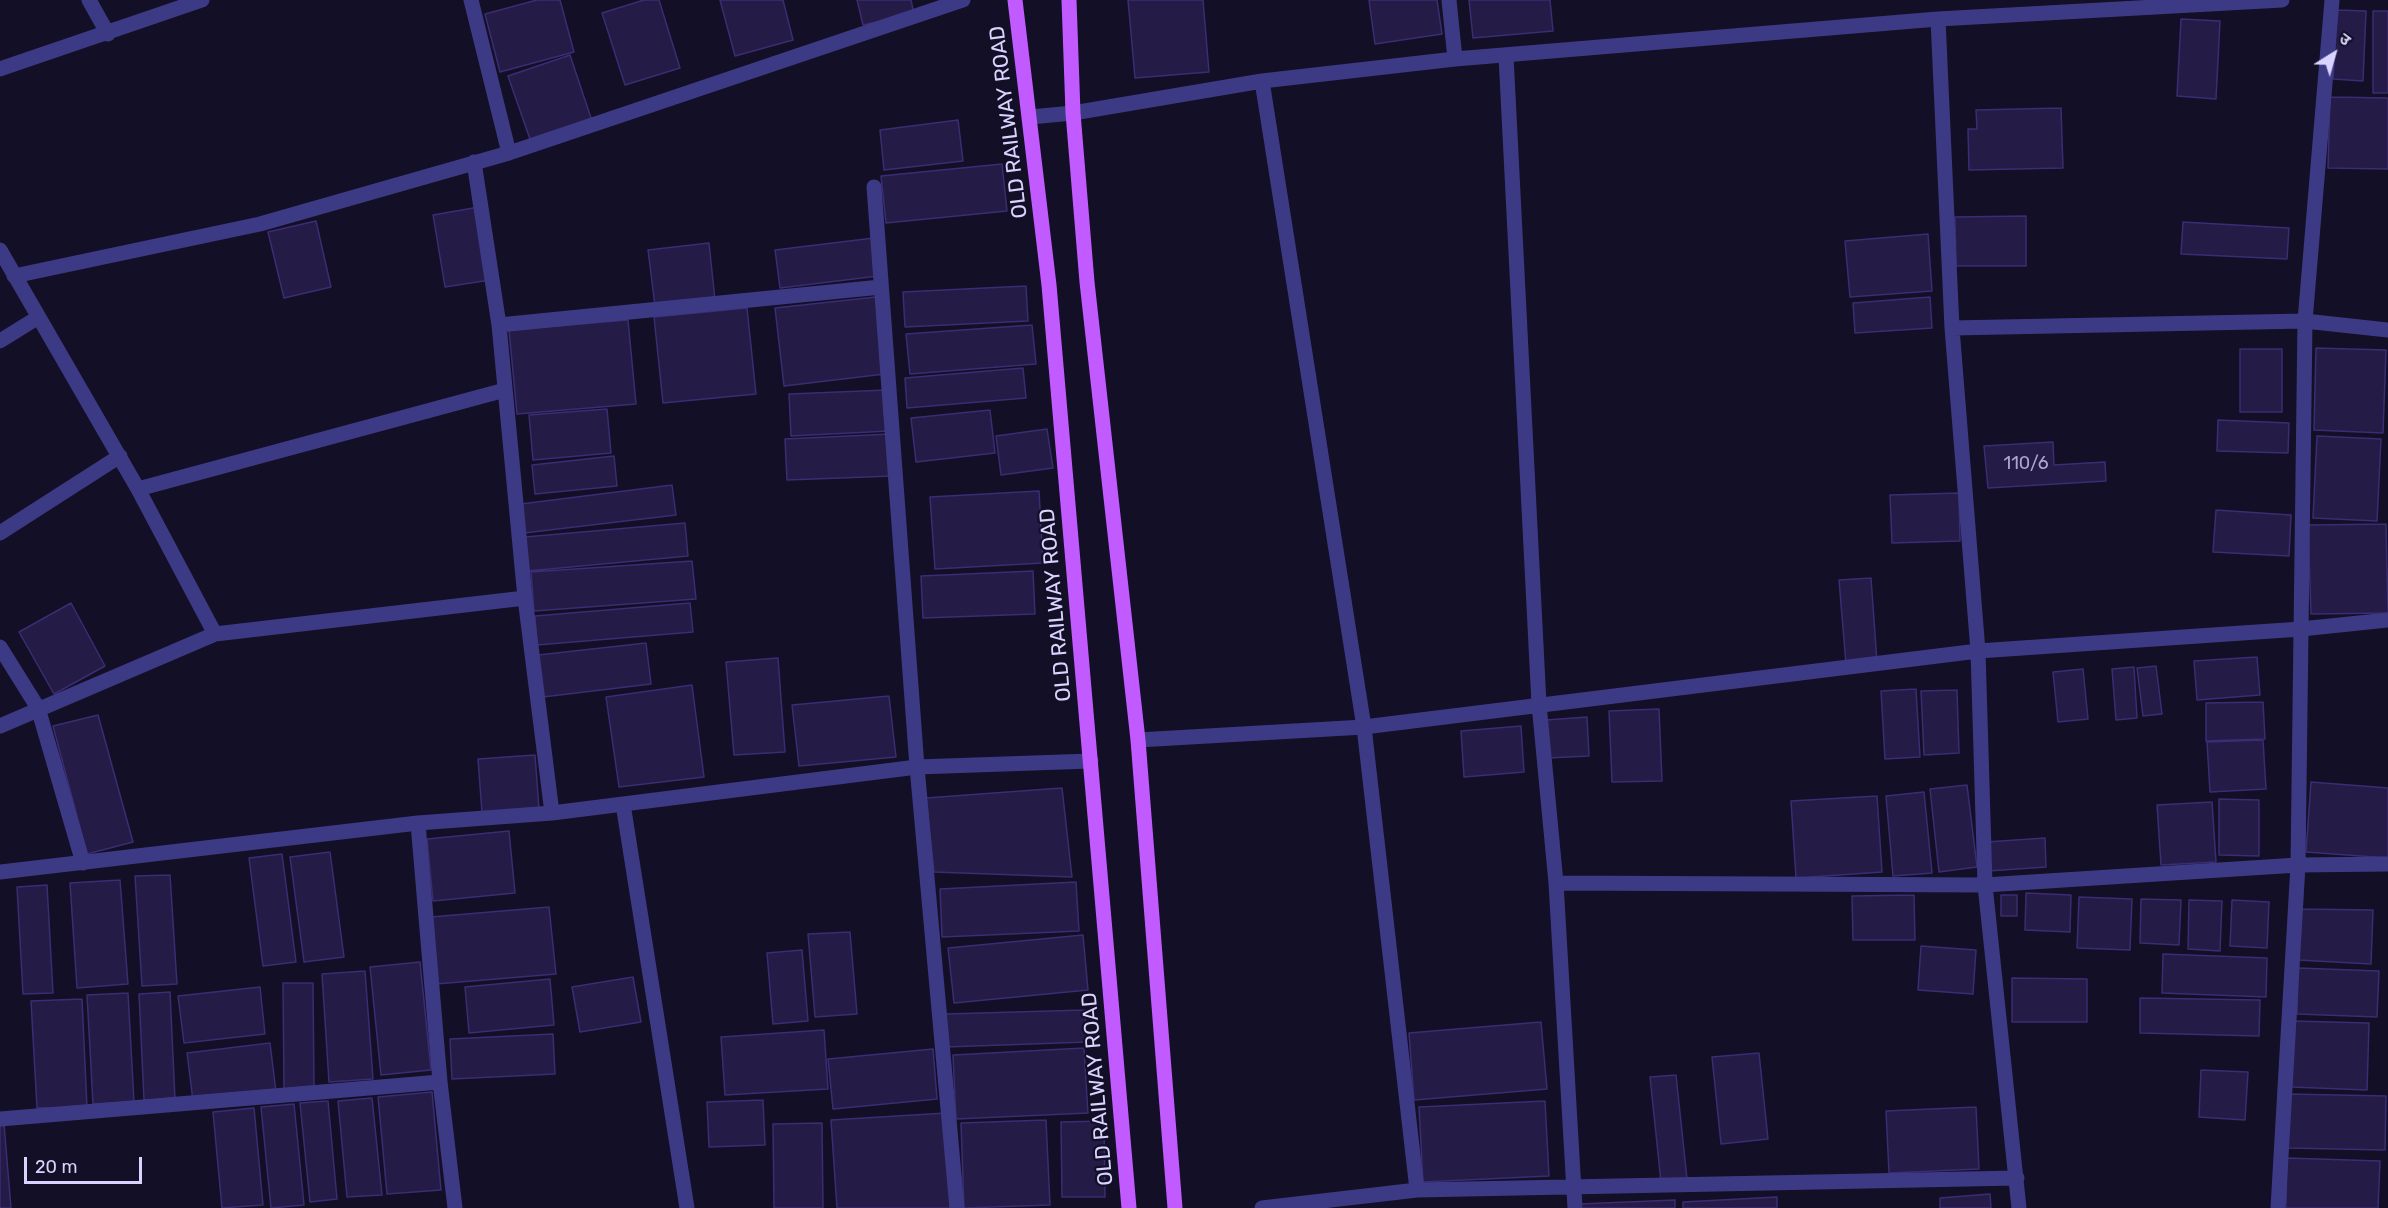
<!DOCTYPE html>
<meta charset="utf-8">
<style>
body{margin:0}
#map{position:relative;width:2388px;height:1208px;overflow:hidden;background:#130f26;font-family:Rubik,"Noto Sans Devanagari",sans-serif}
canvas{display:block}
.north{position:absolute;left:2304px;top:24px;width:60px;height:60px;-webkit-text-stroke:4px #130f26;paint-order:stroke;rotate:37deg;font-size:16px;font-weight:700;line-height:24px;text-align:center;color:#d9d4ff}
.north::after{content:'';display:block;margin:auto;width:21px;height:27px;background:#d9d4ff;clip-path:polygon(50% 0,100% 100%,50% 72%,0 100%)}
.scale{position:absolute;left:24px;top:1157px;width:118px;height:27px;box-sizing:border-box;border:3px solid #d9d4ff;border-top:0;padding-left:8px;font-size:18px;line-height:21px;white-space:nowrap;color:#d9d4ff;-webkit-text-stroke:4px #130f26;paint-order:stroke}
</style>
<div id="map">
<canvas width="2388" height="1208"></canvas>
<div class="north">उ</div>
<div class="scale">20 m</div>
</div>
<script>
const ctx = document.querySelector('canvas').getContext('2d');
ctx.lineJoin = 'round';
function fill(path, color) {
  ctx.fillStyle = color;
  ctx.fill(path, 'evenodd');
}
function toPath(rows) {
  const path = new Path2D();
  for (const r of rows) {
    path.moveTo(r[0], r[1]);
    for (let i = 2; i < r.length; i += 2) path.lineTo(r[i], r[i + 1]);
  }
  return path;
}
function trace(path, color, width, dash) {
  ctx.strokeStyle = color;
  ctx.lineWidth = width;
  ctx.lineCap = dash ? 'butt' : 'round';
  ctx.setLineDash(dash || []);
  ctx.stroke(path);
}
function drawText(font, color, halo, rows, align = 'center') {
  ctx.font = font + ' Rubik,sans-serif';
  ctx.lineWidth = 4.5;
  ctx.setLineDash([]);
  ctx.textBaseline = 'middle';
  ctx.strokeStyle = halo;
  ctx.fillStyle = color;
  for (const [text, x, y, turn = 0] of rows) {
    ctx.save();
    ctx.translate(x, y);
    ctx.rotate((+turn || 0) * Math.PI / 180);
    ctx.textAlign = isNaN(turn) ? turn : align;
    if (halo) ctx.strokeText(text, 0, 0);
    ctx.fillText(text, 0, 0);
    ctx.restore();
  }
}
const building = toPath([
 [537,0,560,0,574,52,500,72,485,14,537,0],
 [644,0,659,0,680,68,625,85,602,13,644,0],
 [720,0,783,0,793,40,735,56,720,0],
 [857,0,911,0,914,14,863,25,857,0],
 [1128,0,1203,0,1209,72,1135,78,1128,0],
 [1369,0,1437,0,1442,34,1375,44,1369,0],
 [1469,0,1550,0,1553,31,1473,38,1469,0],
 [2337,10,2366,11,2363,81,2333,79,2337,10],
 [2373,11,2388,11,2388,93,2373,93,2373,11],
 [2181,19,2220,21,2216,99,2177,96,2181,19],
 [570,55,592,121,531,142,508,76,570,55],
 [2330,97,2388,98,2388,169,2328,168,2330,97],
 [2061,108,2063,168,1969,170,1968,129,1977,129,1976,110,2061,108],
 [958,120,963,161,884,170,880,130,958,120],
 [1002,164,1007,211,886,223,881,176,1002,164],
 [479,207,490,280,445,287,433,215,479,207],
 [2026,216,2026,266,1956,266,1955,217,2026,216],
 [316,221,331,287,284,298,268,232,316,221],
 [2183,222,2289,228,2287,259,2181,254,2183,222],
 [1928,234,1932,291,1850,297,1845,241,1928,234],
 [874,238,878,276,780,288,775,250,874,238],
 [709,243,715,300,655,306,648,250,709,243],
 [1026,286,1028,321,905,327,903,292,1026,286],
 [876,297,885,374,784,386,775,308,876,297],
 [1930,297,1932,328,1855,333,1853,303,1930,297],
 [747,308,756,394,663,403,654,317,747,308],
 [628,320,636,404,517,414,509,330,628,320],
 [1032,325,1036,364,910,374,906,334,1032,325],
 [2316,348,2386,350,2383,433,2314,430,2316,348],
 [2240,349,2282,349,2282,412,2240,412,2240,349],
 [1023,368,1026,398,907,408,905,378,1023,368],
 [887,390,889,431,791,436,789,394,887,390],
 [607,409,611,453,533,460,529,415,607,409],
 [990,410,995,453,916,462,911,418,990,410],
 [2218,420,2289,423,2288,453,2217,451,2218,420],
 [1047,429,1053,468,1001,475,996,436,1047,429],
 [891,434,893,476,787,480,785,439,891,434],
 [2317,436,2381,439,2377,521,2313,518,2317,436],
 [2053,442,2054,465,2105,462,2106,481,1988,488,1984,446,2053,442],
 [614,456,617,486,535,494,532,465,614,456],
 [672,485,676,515,524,533,521,504,672,485],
 [1039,491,1043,563,935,569,930,497,1039,491],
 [1959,493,1960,541,1892,543,1890,495,1959,493],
 [2216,510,2291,515,2289,556,2213,552,2216,510],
 [685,523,688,556,528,571,525,537,685,523],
 [2386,524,2388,613,2311,614,2308,525,2386,524],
 [692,561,696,599,534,611,531,572,692,561],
 [1033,571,1035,614,923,618,921,576,1033,571],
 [1871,578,1877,662,1846,664,1839,580,1871,578],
 [71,603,105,666,54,694,19,632,71,603],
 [690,603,693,632,537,645,535,616,690,603],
 [646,643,651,684,543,697,538,655,646,643],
 [2257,657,2260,695,2197,700,2194,661,2257,657],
 [778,658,785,752,734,755,726,662,778,658],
 [2156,666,2162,714,2143,716,2137,668,2156,666],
 [2134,667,2137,718,2116,720,2112,669,2134,667],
 [2083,669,2088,719,2058,722,2053,672,2083,669],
 [692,685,704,777,619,787,606,697,692,685],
 [1916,689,1920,757,1885,759,1881,691,1916,689],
 [1957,690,1959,753,1924,755,1921,691,1957,690],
 [889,696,896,757,799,766,792,705,889,696],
 [2263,702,2265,739,2206,741,2206,703,2263,702],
 [1659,709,1662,781,1612,782,1609,711,1659,709],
 [98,715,133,842,87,854,53,726,98,715],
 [1587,717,1589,756,1548,758,1546,720,1587,717],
 [1521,726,1524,772,1464,777,1461,731,1521,726],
 [2263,740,2266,789,2210,792,2207,742,2263,740],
 [535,755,539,809,482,813,478,759,535,755],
 [2311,782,2388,788,2388,858,2306,852,2311,782],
 [1967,785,1977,867,1939,872,1930,789,1967,785],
 [1062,788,1072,877,934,872,926,798,1062,788],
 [1924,792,1932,873,1893,876,1886,796,1924,792],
 [1877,796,1882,872,1796,878,1791,801,1877,796],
 [2219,799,2259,800,2259,856,2219,855,2219,799],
 [2212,802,2216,862,2161,865,2157,805,2212,802],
 [509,831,515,893,433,901,427,839,509,831],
 [2045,838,2046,867,1988,871,1986,842,2045,838],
 [330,852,344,957,304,962,290,857,330,852],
 [282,854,296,962,263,966,249,858,282,854],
 [170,875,177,984,142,986,135,876,170,875],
 [120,880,128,984,77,988,70,883,120,880],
 [1076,882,1079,931,942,937,940,889,1076,882],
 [47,885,53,993,23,994,17,887,47,885],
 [2026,893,2071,895,2070,932,2025,930,2026,893],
 [1914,895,1915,940,1853,940,1852,896,1914,895],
 [2001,895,2017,895,2017,916,2001,916,2001,895],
 [2079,897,2132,899,2130,950,2077,948,2079,897],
 [2141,899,2181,900,2179,945,2140,943,2141,899],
 [2189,900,2222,901,2220,951,2188,949,2189,900],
 [2232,900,2269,902,2267,948,2230,946,2232,900],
 [549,907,556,974,436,984,431,917,549,907],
 [2299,909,2373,910,2371,964,2298,960,2299,909],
 [850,932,857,1014,815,1017,808,934,850,932],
 [1083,935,1088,990,954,1003,948,948,1083,935],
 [1921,946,1976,950,1973,994,1918,990,1921,946],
 [802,950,808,1021,773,1024,767,953,802,950],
 [2163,954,2267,958,2266,997,2162,993,2163,954],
 [420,962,431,1070,381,1075,370,967,420,962],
 [2298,968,2379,971,2377,1017,2297,1014,2298,968],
 [365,971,373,1079,329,1082,322,974,365,971],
 [633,977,641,1022,580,1032,572,987,633,977],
 [2012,978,2087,979,2087,1022,2012,1022,2012,978],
 [550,979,554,1025,469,1033,465,987,550,979],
 [283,983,313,983,314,1090,284,1090,283,983],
 [260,987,265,1034,184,1043,178,996,260,987],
 [170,992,175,1099,144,1100,139,994,170,992],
 [128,993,134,1102,93,1104,87,995,128,993],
 [2140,998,2260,1000,2259,1036,2140,1033,2140,998],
 [82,999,87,1107,37,1108,31,1001,82,999],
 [1085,1010,1087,1042,946,1047,945,1014,1085,1010],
 [2293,1021,2369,1023,2367,1090,2291,1087,2293,1021],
 [1541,1022,1547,1089,1414,1100,1409,1033,1541,1022],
 [824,1030,828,1089,725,1095,721,1037,824,1030],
 [553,1034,555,1074,452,1079,450,1039,553,1034],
 [270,1043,276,1092,193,1101,187,1053,270,1043],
 [1084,1048,1088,1113,956,1119,953,1055,1084,1048],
 [933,1049,937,1099,833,1109,828,1059,933,1049],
 [1759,1053,1768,1139,1721,1144,1712,1057,1759,1053],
 [2201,1070,2248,1072,2245,1120,2199,1117,2201,1070],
 [1676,1075,1687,1179,1661,1182,1650,1077,1676,1075],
 [432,1092,441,1190,387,1194,378,1097,432,1092],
 [2289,1094,2386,1096,2385,1150,2288,1148,2289,1094],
 [372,1098,382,1195,347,1197,338,1101,372,1098],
 [763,1100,765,1145,709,1147,707,1102,763,1100],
 [328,1101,337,1199,310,1202,300,1103,328,1101],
 [1545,1101,1549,1176,1423,1182,1419,1107,1545,1101],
 [294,1104,304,1205,271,1208,261,1107,294,1104],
 [1976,1107,1979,1169,1889,1173,1886,1111,1976,1107],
 [254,1108,263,1205,222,1208,213,1112,254,1108],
 [946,1113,952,1208,837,1208,831,1120,946,1113],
 [1046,1120,1050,1205,964,1208,961,1123,1046,1120],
 [1104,1121,1105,1197,1062,1197,1061,1122,1104,1121],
 [822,1123,823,1208,774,1208,773,1124,822,1123],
 [0,1124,4,1124,11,1208,0,1208,0,1124],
 [2287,1158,2380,1161,2378,1208,2286,1208,2287,1158],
 [1990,1194,1991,1208,1940,1208,1940,1198,1990,1194],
 [1777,1197,1777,1208,1683,1208,1683,1202,1777,1197],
 [1675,1200,1675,1208,1580,1208,1579,1204,1675,1200]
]);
fill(building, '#241b47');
trace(building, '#3b2d73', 1.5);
trace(toPath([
 [89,0,108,34],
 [471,0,509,153],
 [1449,0,1455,59],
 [1938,19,1952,328,1978,651,1985,885,2019,1208],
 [1506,56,1539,704,1556,883,1575,1208],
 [0,69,202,0],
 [1262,81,1364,727,1417,1190],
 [1030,117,1073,113,1262,81,1455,59,1938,19,2282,0],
 [474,162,499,325,525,598,552,813],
 [874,187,917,767,957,1208],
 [0,250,138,489,215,634],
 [14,276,260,224,509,153,963,0],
 [499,325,881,287],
 [1952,328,2305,321,2388,330],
 [0,341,37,318],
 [138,489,505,390],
 [0,533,120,456],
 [0,647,38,708,83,863],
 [0,726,215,634,525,598],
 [1138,740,1364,727,1978,651,2301,629,2388,620],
 [623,804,687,1208],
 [418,823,440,1082,455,1208],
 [0,872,418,823,552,813,917,767,1091,761],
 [1556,883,1985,885,2298,865,2388,864],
 [0,1119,440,1082],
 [1262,1208,1417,1190,2017,1178],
 [2278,1208,2298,865,2305,321,2332,0]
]), '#3d3a85', 15);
trace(toPath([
 [1015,0,1049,285,1129,1208],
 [1069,0,1073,113,1087,282,1138,740,1175,1208]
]), '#c25bff', 15);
drawText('18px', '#aca6d1', null, [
 ["110/6",2026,464]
]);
drawText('21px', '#d9d4ff', '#130f26', [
 ["OLD RAILWAY ROAD",1009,122,-97],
 ["OLD RAILWAY ROAD",1056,605,-95],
 ["OLD RAILWAY ROAD",1098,1089,-95]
]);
</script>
